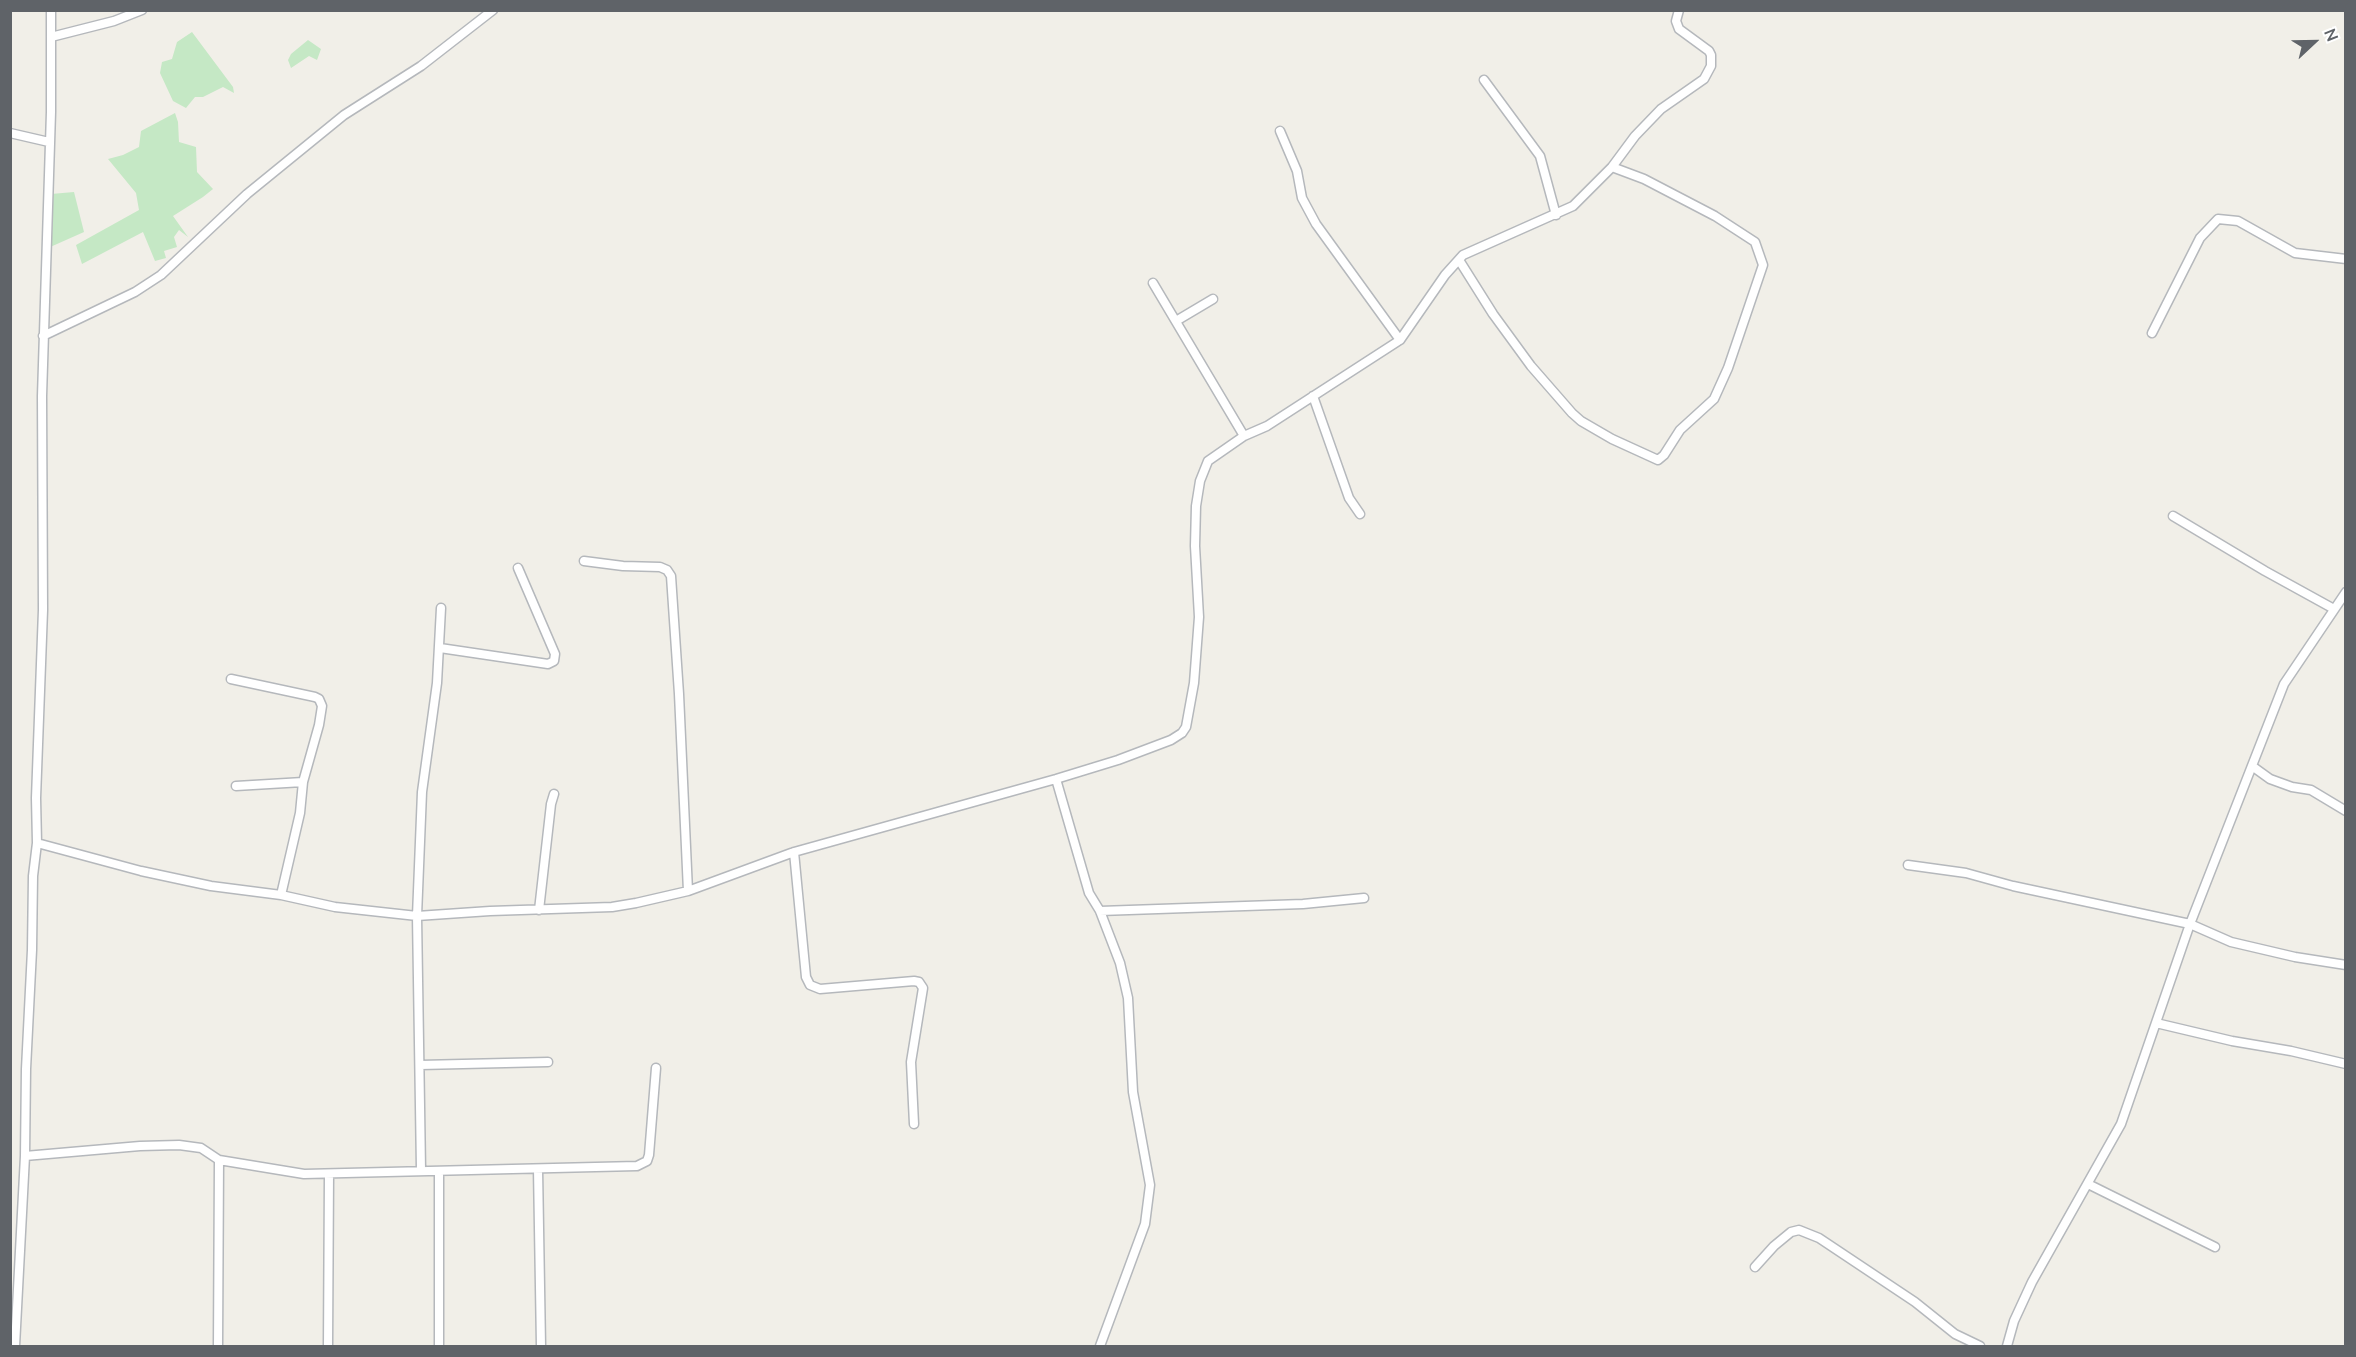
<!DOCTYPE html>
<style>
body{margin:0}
#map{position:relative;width:2356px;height:1357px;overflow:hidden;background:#f1efe8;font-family:"Nunito Sans",sans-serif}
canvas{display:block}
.frame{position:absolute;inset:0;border:12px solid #5f6368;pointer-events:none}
.north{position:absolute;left:2284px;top:12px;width:60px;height:60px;-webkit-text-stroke:4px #fff;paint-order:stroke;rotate:68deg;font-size:16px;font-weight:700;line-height:24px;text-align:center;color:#5f6368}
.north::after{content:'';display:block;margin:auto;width:21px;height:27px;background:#5f6368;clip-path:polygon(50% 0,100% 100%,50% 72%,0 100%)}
</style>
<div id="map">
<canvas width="2356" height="1357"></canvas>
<div class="frame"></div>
<div class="north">N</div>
</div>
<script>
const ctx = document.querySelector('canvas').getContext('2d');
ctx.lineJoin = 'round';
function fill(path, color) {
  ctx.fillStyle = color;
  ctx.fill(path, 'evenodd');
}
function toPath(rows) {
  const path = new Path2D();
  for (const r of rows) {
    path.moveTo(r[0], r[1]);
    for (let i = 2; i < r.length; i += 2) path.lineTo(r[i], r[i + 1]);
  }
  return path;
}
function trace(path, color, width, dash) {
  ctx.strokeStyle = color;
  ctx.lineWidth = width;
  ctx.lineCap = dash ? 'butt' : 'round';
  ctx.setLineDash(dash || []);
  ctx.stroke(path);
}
fill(toPath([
 [192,32,233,87,234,93,223,87,203,97,195,97,186,108,173,101,160,73,162,62,172,59,177,42],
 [308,40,321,49,317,60,309,56,291,68,288,60,291,54],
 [175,113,178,122,179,142,196,147,197,172,213,189,203,197,173,216,188,237,179,230,174,237,177,247,164,251,166,258,155,261,143,232,82,264,76,245,139,210,136,193,108,159,123,155,139,147,141,131],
 [74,192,84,232,48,248,51,194]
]), '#c5e8c5');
const street = toPath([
 [51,37,114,21,142,10],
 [1484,80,1540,156,1556,215],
 [1280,131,1297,171,1302,198,1316,224,1400,340],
 [10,133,49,142],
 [1459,260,1493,314,1531,366,1572,413,1581,421,1612,439,1658,460,1664,455,1680,430,1714,399,1728,368,1763,265,1755,242,1715,216,1644,179,1612,167],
 [1176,321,1213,299],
 [2152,333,2200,238,2218,219,2238,221,2295,253,2346,259],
 [43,336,135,292,161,275,247,194,344,115,421,66,493,10],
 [1313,396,1349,498,1360,514],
 [1244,436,1267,426,1400,340,1445,275,1463,255,1573,206,1612,167,1635,136,1661,109,1704,79,1711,66,1711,55,1709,51,1679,29,1676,21,1679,10],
 [2173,516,2265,571,2334,609],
 [584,561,623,566,660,567,667,570,671,576,679,694,688,891],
 [440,648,548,664,554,661,555,654,518,568],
 [231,679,315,697,319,699,322,706,319,725,303,782,300,813,281,895],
 [2252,766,2270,779,2292,787,2311,790,2346,811],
 [1056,779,1089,893,1100,911,1120,963,1128,998,1133,1092,1150,1185,1145,1224,1100,1346],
 [236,786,303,782],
 [37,843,141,871,211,886,281,895,335,907,417,916,490,911,612,907,636,903,688,891,794,852,1056,779,1118,760,1171,740,1182,733,1186,727,1194,683,1199,617,1195,546,1196,506,1200,481,1208,461,1244,436,1153,283],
 [794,852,806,977,810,985,820,989,914,981,919,982,923,988,911,1062,914,1124],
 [1908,865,1966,873,2013,886,2190,924,2231,942,2295,957,2346,965],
 [539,910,551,804,554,794],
 [1100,911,1303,904,1364,898],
 [2156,1023,2232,1041,2291,1051,2346,1064],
 [420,1065,548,1062],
 [25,1156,140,1146,179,1145,201,1148,219,1160,304,1174,637,1166,647,1161,649,1155,656,1068],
 [538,1169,541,1346],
 [421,1170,417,916,422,792,437,683,441,608],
 [2088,1184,2215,1247],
 [1755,1267,1774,1246,1791,1232,1799,1230,1819,1238,1915,1302,1955,1334,1980,1346],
 [15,1346,25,1156,26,1069,32,950,33,876,37,843,36,798,43,610,42,396,51,112,51,10],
 [218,1346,219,1160],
 [328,1346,329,1174],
 [439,1346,439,1171],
 [2007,1346,2014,1321,2032,1282,2121,1124,2190,924,2284,684,2346,592]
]);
trace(street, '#b5b8bc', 11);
trace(street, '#fff', 8);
</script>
